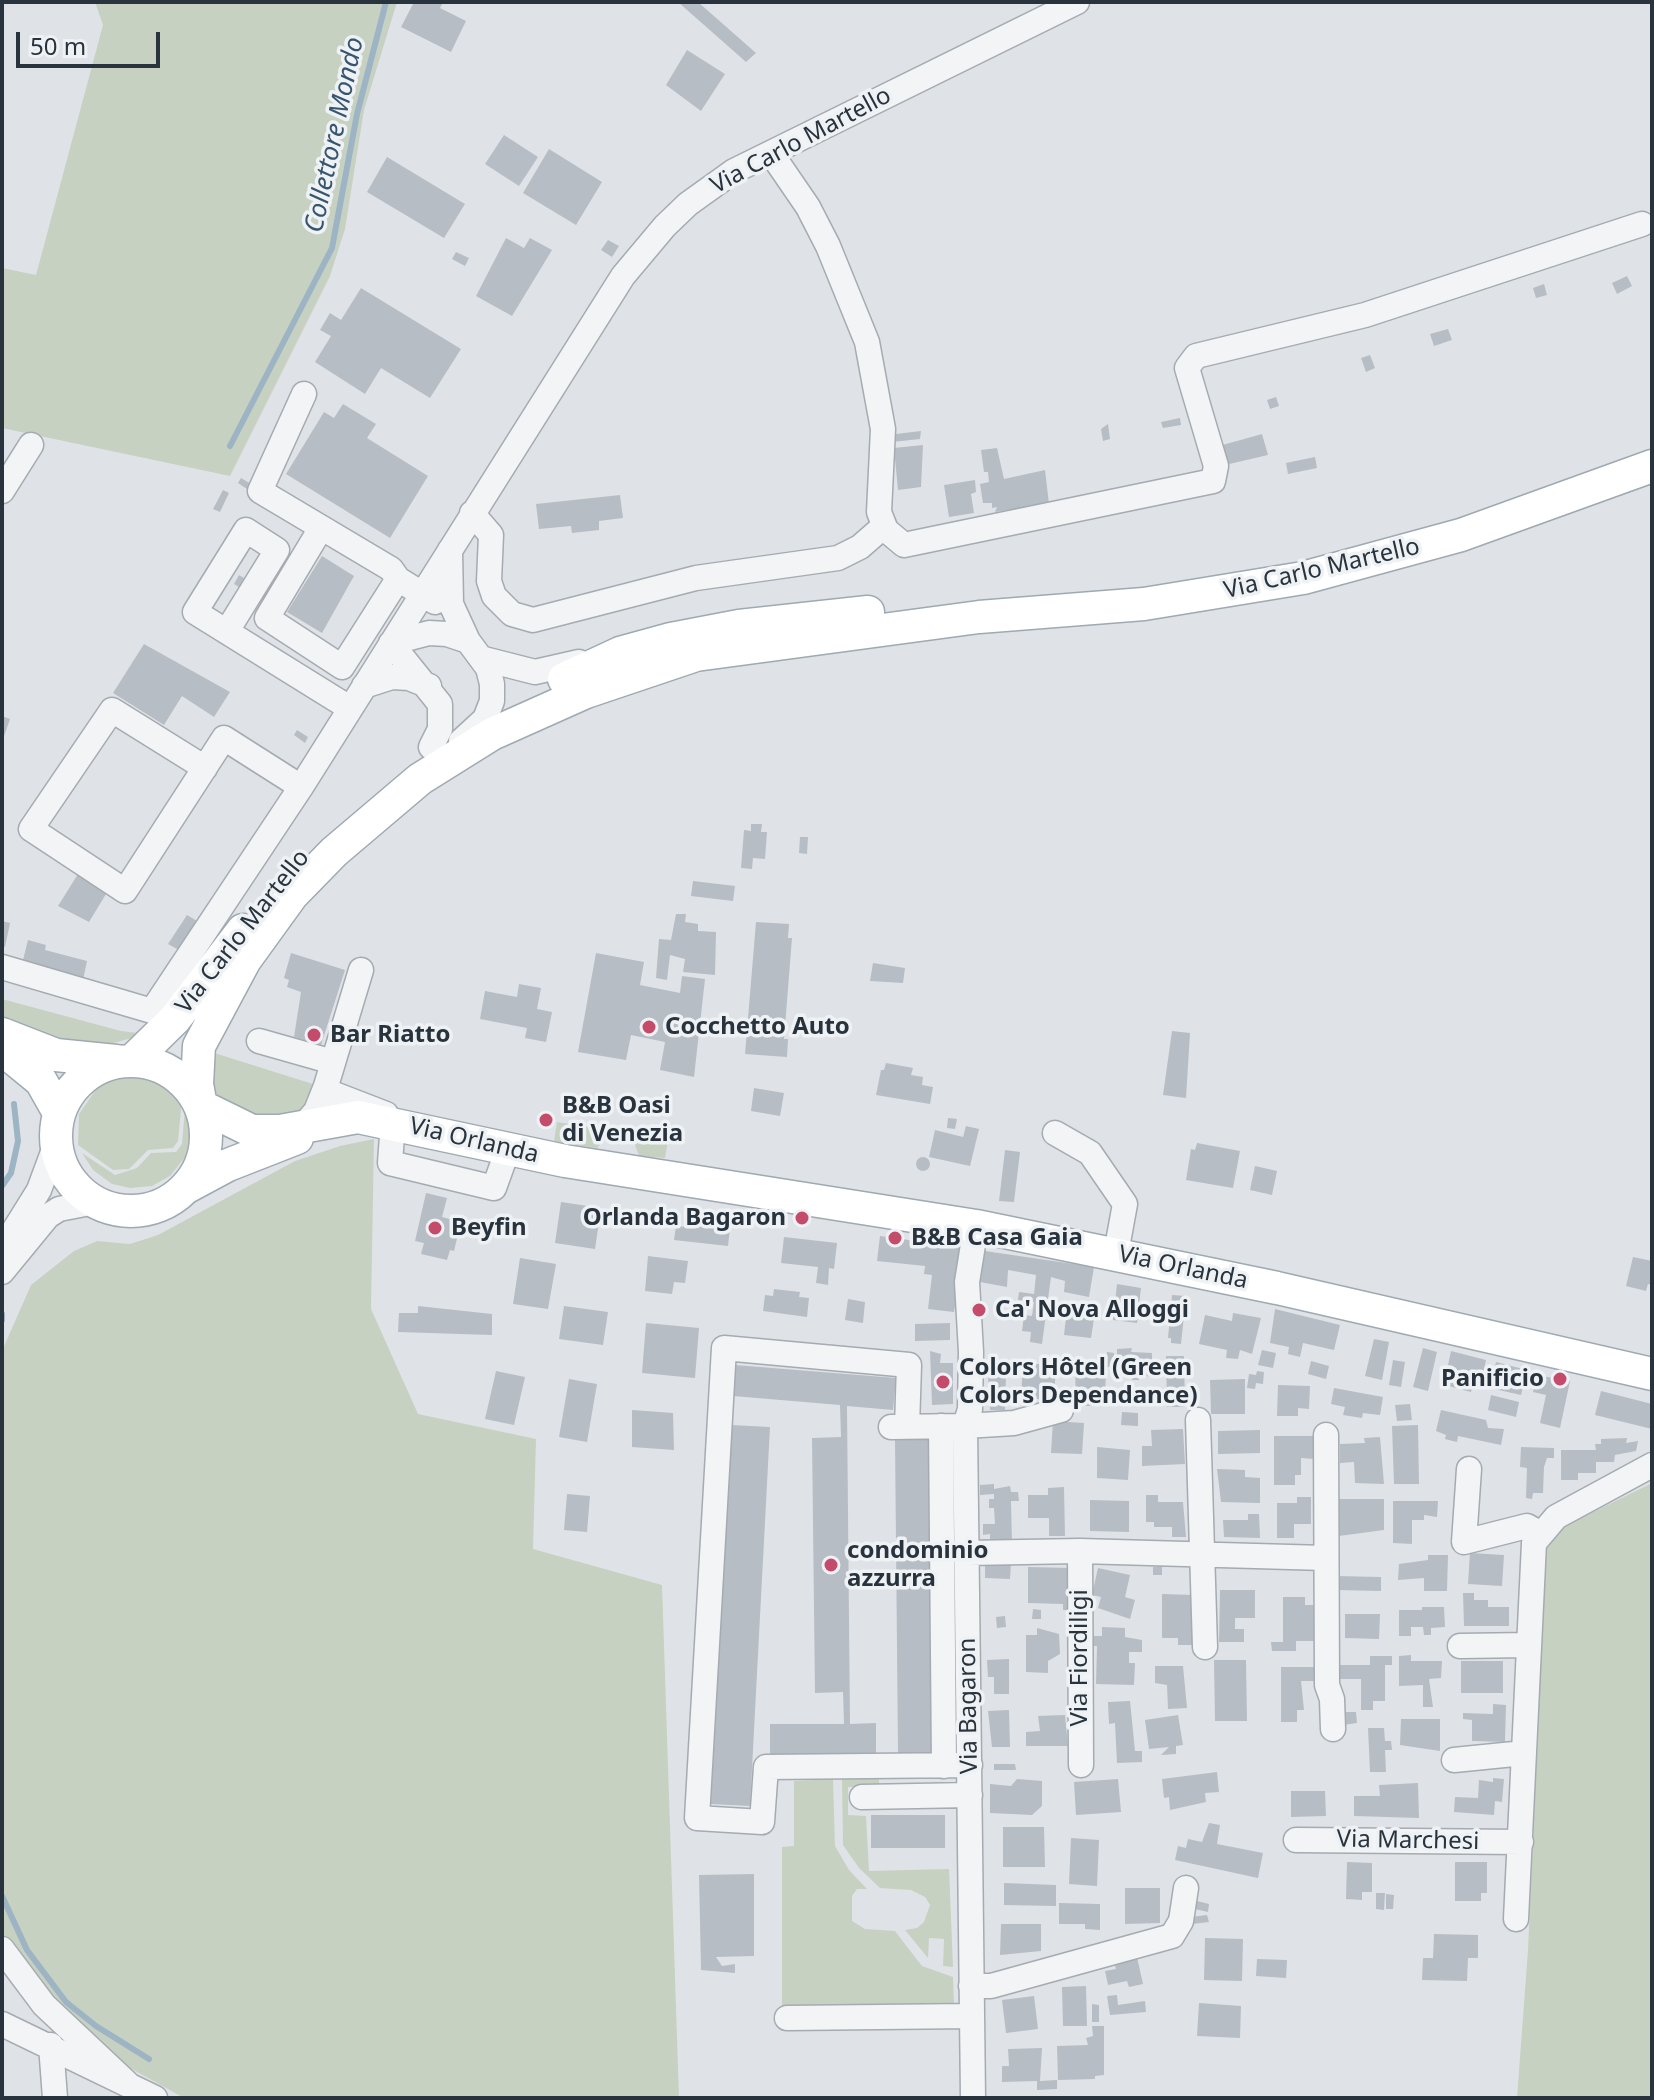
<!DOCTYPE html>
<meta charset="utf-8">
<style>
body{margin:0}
#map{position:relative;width:1654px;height:2100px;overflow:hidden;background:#dfe3e7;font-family:"Noto Sans",sans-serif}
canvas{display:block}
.frame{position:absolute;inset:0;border:4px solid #29333d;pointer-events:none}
.scale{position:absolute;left:16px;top:32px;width:144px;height:36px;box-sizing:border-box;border:4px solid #29333d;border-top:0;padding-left:10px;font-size:24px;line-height:28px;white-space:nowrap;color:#29333d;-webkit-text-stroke:6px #eff2f5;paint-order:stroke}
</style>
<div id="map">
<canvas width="1654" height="2100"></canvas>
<div class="frame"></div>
<div class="scale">50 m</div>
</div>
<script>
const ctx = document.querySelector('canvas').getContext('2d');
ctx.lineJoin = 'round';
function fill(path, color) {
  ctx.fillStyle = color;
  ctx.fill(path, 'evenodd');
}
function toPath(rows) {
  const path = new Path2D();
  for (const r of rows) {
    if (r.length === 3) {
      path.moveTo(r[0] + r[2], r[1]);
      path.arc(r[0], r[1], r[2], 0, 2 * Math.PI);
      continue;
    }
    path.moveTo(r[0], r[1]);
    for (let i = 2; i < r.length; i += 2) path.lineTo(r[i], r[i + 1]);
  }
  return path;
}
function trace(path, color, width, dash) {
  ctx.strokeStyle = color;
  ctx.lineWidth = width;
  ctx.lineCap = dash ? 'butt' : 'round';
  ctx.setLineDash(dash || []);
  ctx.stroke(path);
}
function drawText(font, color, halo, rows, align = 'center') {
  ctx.font = font + ' "Noto Sans",sans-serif';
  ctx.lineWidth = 7;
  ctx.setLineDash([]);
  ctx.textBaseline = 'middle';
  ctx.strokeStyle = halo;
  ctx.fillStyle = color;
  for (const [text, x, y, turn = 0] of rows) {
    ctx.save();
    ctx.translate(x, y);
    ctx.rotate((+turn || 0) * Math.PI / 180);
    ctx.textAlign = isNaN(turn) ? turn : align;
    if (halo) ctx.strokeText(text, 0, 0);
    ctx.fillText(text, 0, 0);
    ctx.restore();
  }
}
fill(toPath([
 [95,2,397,2,364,110,345,229,330,276,230,476,2,428,2,268,36,275,103,25],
 [2,999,121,1031,146,1034,92,1049,2,1024],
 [208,1051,316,1085,305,1112,269,1122,222,1101,211,1085],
 [132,1074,160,1080,182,1099,178,1141,173,1148,148,1150,129,1169,113,1170,78,1145,79,1114,97,1088,113,1078],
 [185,1108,192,1131,185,1157,170,1176,152,1186,130,1188,112,1184,93,1170,82,1153,115,1175,137,1168,151,1153,176,1152,182,1144],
 [557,1122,612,1131,597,1148,554,1142],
 [631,1134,668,1140,665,1158,639,1156],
 [374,1139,371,1309,418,1414,536,1439,533,1549,662,1585,679,2098,184,2098,112,2058,82,2033,16,1957,2,1931,2,1351,31,1285,74,1251,97,1241,130,1244,158,1235,295,1161,340,1146],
 [1652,1483,1652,2098,1517,2098,1528,1950,1546,1550,1561,1528],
 [842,1778,879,1779,879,1787,848,1787,848,1815,866,1816,869,1871,949,1869,953,1967,943,1966,944,1939,929,1938,928,1958,905,1930,917,1928,924,1922,930,1905,925,1897,911,1890,880,1888,859,1868,843,1845],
 [833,1779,835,1846,849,1870,867,1889,857,1889,852,1896,852,1921,865,1929,895,1931,922,1966,953,1977,954,2006,782,2006,782,1847,794,1846,794,1781]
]), '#c7d1c1');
trace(toPath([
 [230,446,332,248,357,114,386,2],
 [2,1186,11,1173,18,1141,14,1104],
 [2,1314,2,1320],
 [2,1896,27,1950,66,2002,96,2026,149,2059]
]), '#9db4c5', 6);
fill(toPath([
 [414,2,443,2,440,8,466,21,451,52,401,27],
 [678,2,698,2,756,53,746,62],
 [687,50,725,74,701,111,666,85],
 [504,135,538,157,519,186,485,164],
 [549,149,602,182,576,225,523,193],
 [387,157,465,204,444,238,367,192],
 [506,238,524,248,530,238,552,250,512,316,476,296],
 [608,240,619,246,612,257,601,250],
 [456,252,469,258,465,266,452,259],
 [1627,276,1632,286,1617,294,1612,283],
 [1544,284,1547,295,1536,298,1533,288],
 [361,288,461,349,430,398,381,368,365,394,315,362,331,336,320,330,330,313,341,320],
 [1448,329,1452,340,1434,346,1430,334],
 [1370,355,1375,368,1366,372,1361,358],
 [1276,397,1279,406,1270,409,1267,400],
 [343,404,376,424,367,438,428,476,390,538,286,474,324,412,334,418],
 [1180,418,1181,425,1163,428,1161,422],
 [1108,424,1110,439,1103,441,1101,429],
 [896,431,896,434,921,431,920,439,892,442,892,432],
 [1262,434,1268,455,1225,465,1219,446],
 [923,445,921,487,898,490,894,448],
 [997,448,1004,479,1045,470,1049,504,995,512,997,507,992,508,992,503,983,503,980,484,989,482,988,472,984,472,981,450],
 [1315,457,1317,468,1288,474,1286,463],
 [241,478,251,484,247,489,238,483],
 [975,480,976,492,971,494,974,513,949,517,944,485],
 [223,490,229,493,220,512,213,509],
 [620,495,623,518,599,521,599,530,572,533,571,526,539,529,536,504],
 [322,556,354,576,322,633,287,612],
 [239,575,244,578,239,587,234,584],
 [144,644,230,692,214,717,182,696,164,725,113,693],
 [2,716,10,719,2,742],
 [297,730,308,737,305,743,294,735],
 [751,824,762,824,761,832,767,832,765,859,753,858,752,869,741,868,744,830,751,831],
 [800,837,808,837,807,854,799,853],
 [78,874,106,894,89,922,58,906],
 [693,881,735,886,733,901,691,896],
 [676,914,686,914,685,922,698,924,698,931,716,932,715,975,683,972,685,959,670,955,667,980,656,978,659,939,671,940],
 [187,915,197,921,179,950,168,944],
 [2,921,10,923,5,947,2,946],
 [756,922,789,924,788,938,792,938,784,1039,788,1039,787,1057,745,1054],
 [28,940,46,945,45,950,87,961,83,980,22,964],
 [291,953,345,970,321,1045,294,1037,301,992,287,987,289,980,284,978],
 [596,953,644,962,640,985,680,993,682,976,705,979,694,1077,660,1070,665,1042,631,1035,626,1060,578,1052],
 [873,963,905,968,903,983,870,981],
 [519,984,541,988,537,1009,552,1012,546,1042,525,1038,527,1028,480,1019,485,991,517,997],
 [1172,1031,1190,1033,1186,1098,1163,1095],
 [886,1063,913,1068,911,1075,923,1077,922,1085,933,1087,930,1104,876,1095,881,1070,884,1070],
 [754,1088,784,1093,780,1116,751,1111],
 [948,1118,957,1119,955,1129,947,1128],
 [966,1126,979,1129,970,1166,929,1157,935,1130,963,1137],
 [1197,1143,1240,1151,1233,1188,1186,1180,1191,1149,1195,1150],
 [1005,1150,1020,1152,1014,1202,999,1201],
 [923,1164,7],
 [1255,1166,1277,1171,1272,1195,1250,1190],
 [426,1193,447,1198,442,1217,461,1222,454,1251,450,1250,447,1260,421,1254,424,1243,415,1241],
 [561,1202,601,1208,595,1249,555,1243],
 [688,1214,731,1219,728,1246,674,1240,676,1226,687,1227],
 [880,1236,966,1248,954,1312,928,1309,932,1275,924,1274,925,1266,877,1261],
 [784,1237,837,1243,834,1269,829,1268,828,1285,816,1283,818,1267,781,1263],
 [985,1251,1094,1267,1089,1297,1064,1292,1065,1281,1051,1277,1042,1344,1030,1342,1031,1332,1022,1331,1024,1315,1032,1316,1034,1302,1018,1300,1019,1292,1034,1294,1036,1275,1008,1270,1007,1287,980,1282],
 [648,1256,688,1261,685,1283,674,1282,672,1294,645,1291],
 [1633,1257,1652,1261,1652,1285,1648,1284,1646,1291,1626,1286],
 [520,1258,556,1264,548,1309,513,1304],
 [1117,1284,1141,1288,1137,1323,1113,1320],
 [774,1289,800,1292,799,1297,809,1298,807,1317,763,1311,765,1295,773,1296],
 [1172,1295,1186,1296,1181,1344,1171,1343,1171,1338,1168,1338],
 [848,1299,865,1302,863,1323,845,1320],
 [418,1306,492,1314,492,1335,398,1332,399,1313,418,1313],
 [564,1306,608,1312,603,1345,559,1339],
 [1067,1309,1095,1312,1091,1338,1064,1335],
 [1275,1309,1340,1325,1334,1350,1303,1343,1300,1357,1288,1354,1289,1347,1270,1343],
 [1233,1313,1261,1318,1252,1354,1240,1350,1238,1359,1226,1358,1227,1350,1199,1344,1205,1315,1232,1321],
 [646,1323,699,1328,695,1378,642,1373],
 [950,1323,950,1340,915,1341,915,1324],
 [1374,1339,1389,1342,1382,1380,1365,1376],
 [1132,1348,1131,1352,1152,1353,1152,1377,1139,1375,1139,1380,1132,1380,1131,1375,1117,1376,1117,1349],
 [1423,1348,1437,1352,1428,1391,1413,1387],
 [1262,1350,1276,1353,1273,1368,1258,1365],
 [930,1351,941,1354,940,1363,953,1363,953,1404,932,1405],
 [1451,1351,1486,1360,1483,1374,1476,1372,1471,1392,1448,1386,1453,1366,1448,1365],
 [1107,1352,1114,1353,1113,1367,1106,1367,1105,1401,1096,1401,1096,1406,1076,1406,1075,1366,1106,1363],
 [1166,1356,1184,1356,1185,1407,1167,1407],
 [1393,1360,1405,1362,1401,1387,1389,1385],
 [1311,1361,1329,1366,1326,1379,1308,1374],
 [1496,1362,1527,1370,1521,1395,1490,1388],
 [1023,1363,1056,1365,1054,1400,1021,1398],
 [735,1365,896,1378,893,1410,847,1406,850,1724,876,1723,876,1757,770,1758,770,1724,844,1724,843,1692,815,1693,812,1438,841,1437,840,1405,733,1396],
 [496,1371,525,1377,514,1425,485,1419],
 [1257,1371,1264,1372,1263,1384,1256,1383,1255,1389,1247,1388,1249,1374,1256,1375],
 [988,1375,1006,1375,1005,1410,990,1410],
 [1537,1375,1570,1381,1560,1428,1540,1423,1546,1395,1533,1392],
 [569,1379,597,1384,587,1442,559,1437],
 [1245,1379,1245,1414,1211,1414,1210,1380],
 [1278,1385,1310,1386,1309,1409,1298,1408,1298,1416,1277,1416],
 [1334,1388,1383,1397,1380,1415,1363,1413,1362,1418,1343,1415,1345,1407,1331,1404],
 [1601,1391,1652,1404,1652,1429,1595,1415],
 [1491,1395,1519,1402,1516,1417,1488,1410],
 [1410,1404,1412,1420,1397,1421,1395,1405],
 [632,1410,673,1413,674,1450,632,1447],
 [1441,1410,1486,1420,1488,1428,1504,1429,1501,1445,1458,1436,1457,1442,1445,1439,1446,1435,1436,1431],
 [1122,1412,1138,1413,1138,1426,1121,1425],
 [1053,1421,1084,1423,1082,1454,1051,1453],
 [731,1425,770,1427,750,1806,711,1804],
 [1418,1425,1419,1484,1394,1484,1392,1426],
 [1183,1429,1185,1464,1142,1466,1142,1446,1152,1446,1151,1430],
 [1260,1430,1260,1453,1218,1454,1218,1431],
 [1274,1436,1314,1436,1314,1459,1301,1458,1301,1475,1295,1475,1295,1485,1274,1485],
 [1380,1437,1384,1484,1355,1483,1354,1462,1340,1463,1340,1444,1365,1443,1364,1438],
 [934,1438,938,1753,898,1753,895,1439],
 [1627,1438,1626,1443,1638,1441,1636,1451,1615,1455,1614,1462,1596,1462,1596,1473,1578,1473,1578,1480,1561,1480,1561,1450,1596,1450,1595,1444,1601,1444,1601,1439],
 [1097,1447,1130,1450,1128,1480,1097,1478],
 [1521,1447,1554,1448,1554,1458,1547,1458,1544,1467,1543,1493,1533,1493,1532,1499,1526,1498,1527,1468,1520,1467],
 [1217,1469,1245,1470,1245,1477,1260,1478,1260,1503,1221,1502],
 [994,1484,994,1489,1010,1486,1011,1492,1018,1492,1019,1501,1011,1501,1012,1544,990,1544,990,1534,983,1535,983,1524,995,1524,994,1508,989,1508,989,1499,994,1499,994,1494,980,1495,980,1485],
 [1064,1487,1065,1536,1049,1536,1049,1518,1028,1518,1028,1495,1048,1495,1048,1488],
 [567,1494,590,1496,587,1532,564,1530],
 [1146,1495,1158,1495,1158,1502,1183,1502,1186,1537,1172,1537,1172,1527,1154,1527,1154,1522,1146,1522],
 [1297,1497,1311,1497,1311,1524,1294,1524,1294,1538,1277,1538,1277,1503,1297,1503],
 [1339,1499,1384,1499,1384,1530,1339,1536],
 [1090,1500,1129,1501,1129,1532,1090,1531],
 [1393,1501,1438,1501,1437,1517,1424,1515,1424,1520,1412,1520,1412,1544,1393,1543],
 [1248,1514,1259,1514,1260,1538,1224,1537,1223,1520,1248,1520],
 [1470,1553,1504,1555,1502,1586,1468,1584],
 [1428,1555,1448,1555,1447,1591,1424,1591,1424,1578,1398,1580,1399,1564,1428,1560],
 [985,1563,1011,1563,1010,1579,985,1578],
 [1162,1566,1162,1575,1153,1575,1153,1567],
 [1028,1567,1071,1568,1071,1610,1063,1610,1063,1604,1028,1603],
 [1098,1568,1130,1575,1125,1597,1135,1600,1130,1619,1098,1608,1101,1597,1092,1595],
 [1337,1576,1381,1577,1381,1591,1336,1590],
 [1220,1590,1255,1590,1255,1618,1235,1618,1235,1629,1244,1629,1244,1642,1219,1642],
 [1463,1593,1474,1593,1474,1600,1488,1600,1488,1607,1509,1607,1509,1626,1464,1626],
 [1162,1594,1193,1595,1194,1645,1178,1645,1178,1638,1162,1638],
 [1283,1597,1305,1597,1305,1605,1315,1605,1316,1641,1296,1641,1296,1651,1272,1651,1271,1642,1283,1642],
 [1422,1607,1444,1607,1445,1627,1431,1628,1431,1635,1424,1635,1423,1627,1411,1627,1411,1636,1399,1636,1399,1610,1422,1610],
 [1033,1609,1041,1610,1041,1619,1032,1619],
 [1345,1614,1380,1614,1379,1639,1345,1638],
 [1005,1616,1006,1627,997,1628,996,1617],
 [1102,1627,1125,1628,1125,1637,1142,1640,1142,1652,1129,1652,1129,1663,1135,1663,1134,1685,1096,1684,1097,1646,1091,1646,1091,1636,1102,1636],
 [1037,1628,1059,1634,1060,1654,1048,1661,1048,1673,1026,1672,1026,1635,1037,1635],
 [1411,1655,1411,1661,1442,1661,1441,1678,1429,1679,1433,1707,1423,1707,1423,1685,1399,1686,1399,1656],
 [1370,1656,1392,1656,1392,1665,1385,1665,1385,1701,1373,1701,1373,1710,1361,1710,1361,1679,1337,1679,1337,1665,1370,1665],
 [1009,1659,1009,1694,994,1694,994,1677,988,1677,987,1660],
 [1214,1660,1246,1660,1247,1721,1215,1721],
 [1461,1661,1503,1661,1503,1693,1461,1693],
 [1155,1666,1183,1666,1187,1708,1168,1709,1167,1685,1155,1683],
 [1281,1667,1316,1667,1316,1681,1301,1681,1304,1710,1297,1710,1297,1722,1281,1722],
 [1130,1701,1135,1751,1142,1751,1142,1762,1117,1763,1115,1723,1109,1724,1108,1702],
 [1493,1704,1506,1705,1505,1742,1472,1741,1472,1720,1463,1719,1463,1713,1493,1714],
 [1009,1710,1010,1747,992,1747,988,1711],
 [1336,1712,1356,1712,1357,1723,1336,1726],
 [1065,1715,1068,1746,1026,1746,1026,1732,1040,1731,1038,1716],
 [1178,1715,1183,1745,1176,1746,1176,1754,1161,1755,1169,1747,1149,1749,1145,1720],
 [1401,1719,1440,1719,1440,1751,1400,1745],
 [1368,1728,1384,1728,1385,1741,1391,1741,1392,1750,1385,1750,1386,1772,1370,1772],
 [994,1764,1015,1764,1016,1770,994,1770],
 [1217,1772,1219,1792,1205,1793,1206,1802,1170,1810,1169,1797,1164,1798,1162,1779],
 [1493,1778,1504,1779,1502,1802,1495,1801,1494,1815,1454,1812,1455,1797,1478,1798,1479,1780,1493,1782],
 [1017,1779,1042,1781,1042,1806,1032,1815,990,1813,990,1784,1011,1786],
 [1118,1779,1121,1812,1076,1815,1074,1782],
 [1418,1783,1419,1818,1354,1816,1354,1796,1380,1796,1379,1785],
 [1291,1791,1325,1791,1326,1816,1291,1817],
 [871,1815,945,1815,945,1848,871,1848],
 [1209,1823,1220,1825,1217,1844,1263,1853,1258,1878,1175,1860,1178,1846,1186,1848,1188,1839,1202,1842],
 [1003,1827,1044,1827,1045,1867,1003,1867],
 [1071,1838,1099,1840,1097,1886,1069,1884],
 [1347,1862,1372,1863,1372,1892,1362,1892,1362,1900,1346,1899],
 [1455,1862,1487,1862,1487,1893,1481,1893,1481,1901,1455,1901],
 [754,1874,754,1956,716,1957,722,1966,735,1964,735,1973,701,1970,699,1875],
 [1004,1883,1056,1885,1056,1906,1004,1905],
 [1125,1888,1160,1888,1160,1923,1125,1924],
 [1376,1893,1385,1893,1384,1910,1376,1909],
 [1386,1894,1394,1895,1393,1909,1386,1909],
 [1197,1901,1209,1904,1208,1912,1195,1909],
 [1059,1903,1100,1904,1100,1930,1085,1929,1085,1924,1059,1924],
 [1207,1915,1209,1922,1192,1924,1191,1917],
 [1001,1924,1041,1924,1041,1951,1000,1955],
 [1434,1934,1478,1935,1478,1958,1468,1958,1467,1981,1422,1980,1423,1958,1433,1958],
 [1205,1938,1243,1939,1242,1981,1204,1980],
 [1137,1957,1143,1984,1129,1987,1127,1981,1108,1985,1105,1971,1116,1969,1114,1962],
 [1257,1959,1287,1960,1286,1978,1256,1976],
 [1086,1986,1087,2026,1063,2026,1062,1987],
 [1117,1995,1118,2005,1145,2001,1146,2012,1110,2015,1107,1996],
 [1034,1996,1038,2029,1006,2033,1002,2000],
 [1199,2003,1241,2006,1240,2038,1197,2036],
 [1092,2004,1099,2005,1099,2022,1092,2022],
 [1092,2026,1104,2026,1104,2075,1095,2076,1095,2079,1058,2080,1057,2046,1088,2045,1086,2038,1093,2036],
 [1042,2048,1040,2081,1057,2080,1057,2089,1037,2090,1037,2081,1002,2082,1002,2066,1009,2066,1008,2049]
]), '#b7bdc4');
const minor = toPath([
 [771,153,808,207,828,246,867,342,883,429,879,512,886,530,904,545,1213,481,1216,466,1187,368,1196,356,1365,315,1642,224],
 [304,394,260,491,391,569,398,579,435,602],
 [2,491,31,445],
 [472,513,491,535,489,581,494,596,512,614,533,620,696,578,838,558,860,547,884,526],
 [321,528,267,618,342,667,398,579],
 [450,550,451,604,468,641,488,668,492,684,492,701,485,719,461,741],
 [227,631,277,550,246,530,195,612,335,699,350,708],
 [484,659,535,672,579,662],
 [364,686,392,677,409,678,429,686],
 [431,747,440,729,440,704,391,643,429,633,447,634,468,641],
 [205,768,112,710,31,829,125,891,224,738,301,787],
 [2,967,152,1011,301,787,623,276,665,226,688,204,734,171,1077,2],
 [259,1041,333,1062],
 [326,1086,361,970],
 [393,1122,390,1163,494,1188,508,1149],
 [304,1125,316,1111,326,1086,329,1092,386,1114],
 [1055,1133,1090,1153,1125,1204,1116,1253],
 [976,1226,967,1282,971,1352,970,1409,965,1426,1014,1423,1061,1410],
 [3,1248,39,1190,56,1144],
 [2,1272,48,1216,59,1209,95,1202],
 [1198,1420,1205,1647],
 [941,1426,944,1766],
 [891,1427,965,1426,973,2098],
 [907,1427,909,1365,724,1348,697,1818,762,1822,766,1767,970,1765],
 [1326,1435,1327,1685,1332,1699,1333,1729],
 [1469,1469,1464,1542,1527,1526,1539,1533],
 [1080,1551,1081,1765],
 [967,1553,1080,1551,1325,1558],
 [1460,1646,1528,1645],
 [1454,1760,1524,1753],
 [862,1797,970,1795],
 [1296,1840,1521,1842],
 [1516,1919,1534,1543,1556,1517,1652,1465],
 [2,1949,44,2005,127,2083],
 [971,1986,991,1986,1172,1936,1181,1921,1186,1888],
 [787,2018,972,2016],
 [2,2024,155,2098],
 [51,2045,55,2098]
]);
const major = toPath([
 [564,679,620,653,671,639,739,626,868,612],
 [2,1034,56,1055,116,1061],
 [2,1049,41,1081,59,1113],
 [133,1060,175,1019,243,930],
 [131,1136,75],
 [201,1106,197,1084,199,1046,245,960,292,895,334,852,420,779,492,734,586,692,696,655,979,617,1144,604,1303,578,1461,535,1652,466],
 [201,1106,252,1131,280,1131,358,1117,565,1161,976,1226,1277,1288,1652,1374],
 [187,1187,228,1165,297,1138]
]);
trace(minor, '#a5abb1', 27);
trace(major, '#9fa9b2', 35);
trace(minor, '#f2f4f6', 24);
trace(major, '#fff', 32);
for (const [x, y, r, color] of [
 [649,1027,8,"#c44c6a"],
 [314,1035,8,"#c44c6a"],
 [546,1120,8,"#c44c6a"],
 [802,1218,8,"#c44c6a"],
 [435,1228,8,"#c44c6a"],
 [895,1238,8,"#c44c6a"],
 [979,1310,8,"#c44c6a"],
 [1560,1379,8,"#c44c6a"],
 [943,1382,8,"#c44c6a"],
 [831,1565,8,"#c44c6a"]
]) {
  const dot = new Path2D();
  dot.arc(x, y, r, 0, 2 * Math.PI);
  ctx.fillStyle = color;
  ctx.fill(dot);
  trace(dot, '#eff2f5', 3);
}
drawText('24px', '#29333d', '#eff2f5', [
 ["Via Carlo Martello",801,141,-28],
 ["Via Carlo Martello",1322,569,-13],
 ["Via Carlo Martello",243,932,-52],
 ["Via Orlanda",474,1141,13],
 ["Via Orlanda",1183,1268,12],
 ["Via Fiordiligi",1080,1658,-90],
 ["Via Bagaron",969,1706,-91],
 ["Via Marchesi",1408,1841,1]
]);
drawText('bold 24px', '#29333d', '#eff2f5', [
 ["Cocchetto Auto",665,1027],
 ["Bar Riatto",330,1035],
 ["B&B Oasi",562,1106],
 ["di Venezia",562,1134],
 ["Orlanda Bagaron",786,1218,"right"],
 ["Beyfin",451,1228],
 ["B&B Casa Gaia",911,1238],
 ["Ca' Nova Alloggi",995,1310],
 ["Colors Hôtel (Green",959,1368],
 ["Colors Dependance)",959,1396],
 ["Panificio",1544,1379,"right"],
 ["condominio",847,1551],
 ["azzurra",847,1579]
], 'left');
drawText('italic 26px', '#36556e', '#eff2f5', [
 ["Collettore Mondo",335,135,-78]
]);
</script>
